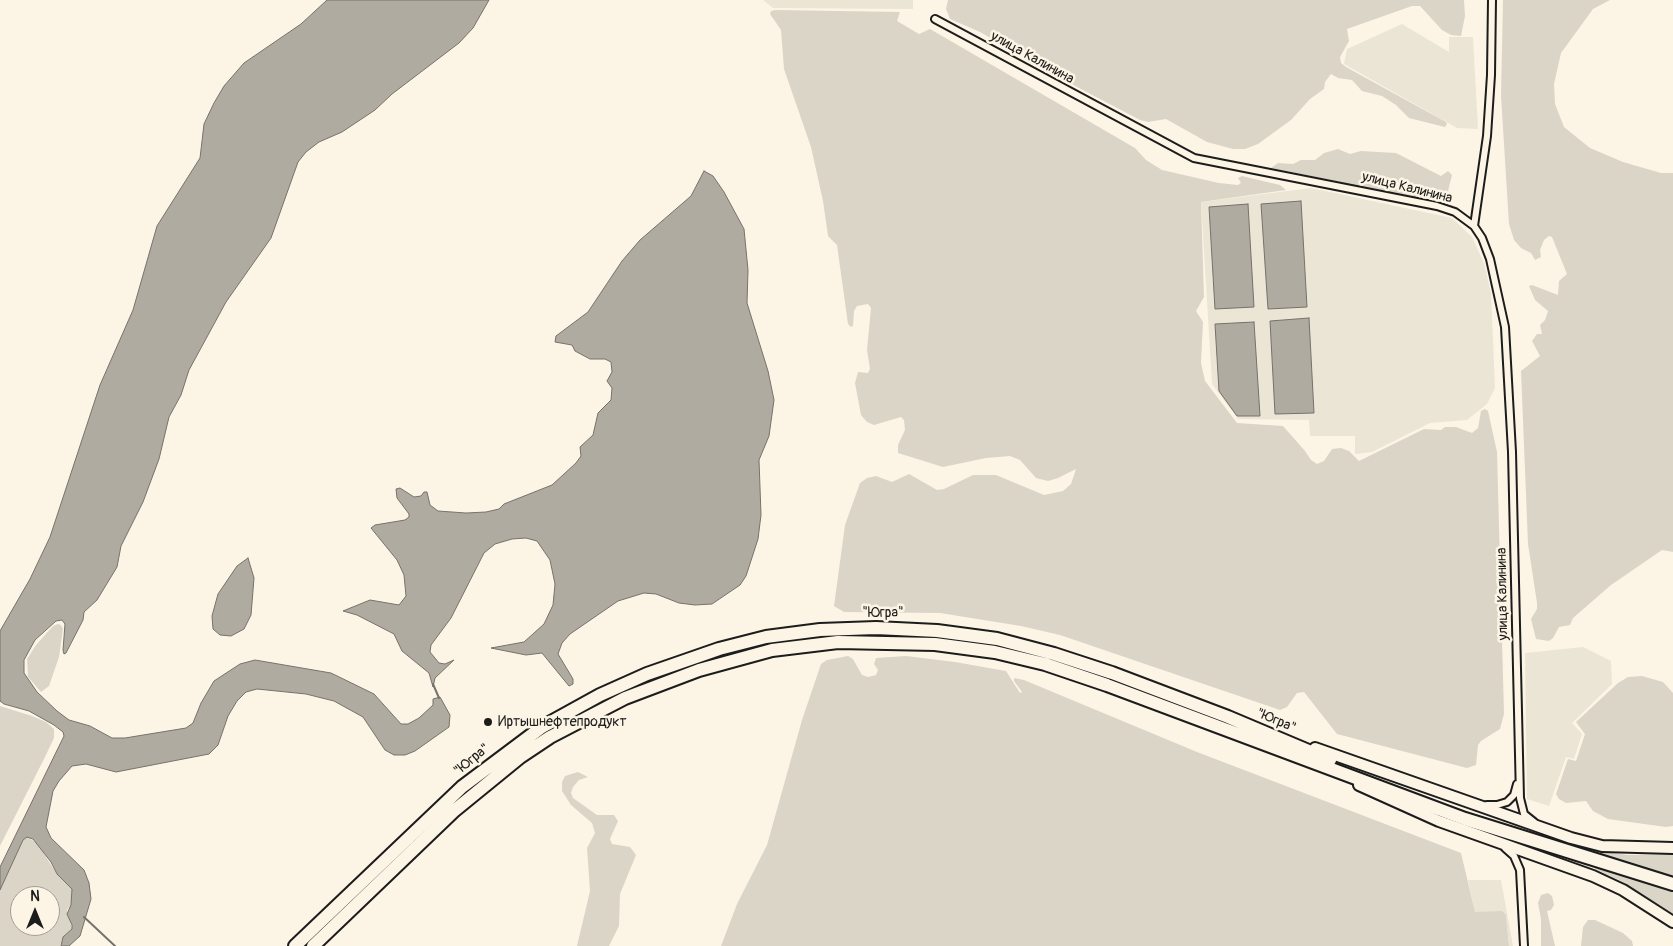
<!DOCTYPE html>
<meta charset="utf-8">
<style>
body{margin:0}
#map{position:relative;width:1673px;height:946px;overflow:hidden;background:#fcf5e5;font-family:Pangolin,sans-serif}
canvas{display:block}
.north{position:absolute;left:10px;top:886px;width:50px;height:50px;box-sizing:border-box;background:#fcf5e5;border:1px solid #a29e95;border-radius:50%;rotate:0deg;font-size:14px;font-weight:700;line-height:20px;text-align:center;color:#1c1c1c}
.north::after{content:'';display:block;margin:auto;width:18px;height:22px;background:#1c1c1c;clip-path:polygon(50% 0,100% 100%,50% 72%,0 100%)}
</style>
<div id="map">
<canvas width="1673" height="946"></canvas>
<div class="north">N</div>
</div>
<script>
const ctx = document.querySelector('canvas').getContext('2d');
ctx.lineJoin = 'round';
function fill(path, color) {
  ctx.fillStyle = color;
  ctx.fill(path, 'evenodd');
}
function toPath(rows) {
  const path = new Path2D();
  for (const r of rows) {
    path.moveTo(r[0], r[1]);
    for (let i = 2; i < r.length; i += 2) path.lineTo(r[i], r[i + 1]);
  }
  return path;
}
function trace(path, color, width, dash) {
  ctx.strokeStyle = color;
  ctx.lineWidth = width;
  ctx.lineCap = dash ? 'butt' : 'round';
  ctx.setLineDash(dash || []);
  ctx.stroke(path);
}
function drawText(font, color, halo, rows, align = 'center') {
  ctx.font = font + ' Pangolin,sans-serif';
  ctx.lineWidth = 5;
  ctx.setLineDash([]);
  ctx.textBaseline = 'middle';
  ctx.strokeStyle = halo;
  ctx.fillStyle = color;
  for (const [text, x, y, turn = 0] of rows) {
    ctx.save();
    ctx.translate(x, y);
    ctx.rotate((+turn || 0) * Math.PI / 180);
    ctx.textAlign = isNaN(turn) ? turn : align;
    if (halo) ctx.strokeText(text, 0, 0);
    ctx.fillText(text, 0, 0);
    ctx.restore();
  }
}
fill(toPath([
 [763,0,913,0,913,9,773,8],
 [1402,24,1449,52,1449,37,1473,37,1478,129,1457,128,1344,64,1347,49],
 [1311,188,1452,218,1472,237,1484,263,1491,293,1495,388,1487,404,1467,420,1430,423,1372,452,1355,454,1355,436,1310,436,1309,420,1238,419,1212,384,1201,202],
 [1583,647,1611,661,1612,684,1572,723,1582,734,1574,759,1566,757,1549,806,1527,799,1525,653],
 [1468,880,1501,880,1513,946,1509,946,1506,915,1475,913]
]), '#ebe5d6');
fill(toPath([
 [948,0,1464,0,1465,16,1461,36,1451,35,1442,30,1420,6,1412,6,1347,29,1349,41,1340,57,1341,63,1346,67,1446,122,1447,124,1445,127,1409,118,1396,105,1382,96,1362,91,1352,80,1338,78,1331,74,1325,82,1324,89,1310,99,1291,120,1258,144,1245,149,1233,149,1207,142,1166,119,1148,122,1140,120,1079,88,980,32,950,19,946,9],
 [1503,0,1610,0,1593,9,1561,53,1554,84,1555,104,1564,127,1590,148,1623,162,1661,173,1673,173,1673,552,1662,550,1611,585,1573,618,1570,625,1559,627,1553,638,1549,641,1536,639,1531,619,1537,609,1537,603,1528,544,1521,371,1540,356,1532,341,1537,334,1542,334,1540,325,1545,320,1548,311,1535,300,1529,286,1532,285,1558,295,1559,281,1567,274,1552,237,1549,236,1544,240,1540,250,1541,257,1535,260,1531,253,1521,248,1514,240,1509,224,1501,96],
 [776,10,900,12,897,21,919,34,930,29,1135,148,1146,160,1162,170,1219,183,1238,185,1241,183,1238,178,1242,176,1280,185,1286,190,1201,202,1204,297,1196,311,1203,322,1201,363,1205,381,1237,423,1283,426,1305,451,1311,460,1317,464,1324,461,1332,449,1341,448,1349,451,1359,461,1424,429,1441,430,1445,427,1456,427,1472,433,1478,428,1481,411,1485,409,1488,411,1497,452,1504,714,1500,729,1481,741,1478,745,1476,765,1467,768,1337,734,1304,692,1297,693,1287,707,1280,710,1060,635,1021,626,940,613,844,612,834,606,845,525,860,483,867,478,876,476,892,482,909,474,937,490,944,489,973,475,996,475,1044,495,1063,491,1071,484,1076,469,1058,478,1048,481,1036,478,1020,460,1010,456,986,458,943,467,898,453,898,445,905,430,904,420,901,417,874,425,867,422,861,415,855,383,858,372,868,373,870,369,867,350,871,308,868,304,857,306,854,311,853,326,851,327,848,324,837,245,828,236,823,201,811,147,784,69,781,30,770,14,771,11],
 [1338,149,1350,154,1361,151,1396,153,1441,176,1448,171,1452,175,1448,191,1452,199,1449,201,1438,197,1422,199,1271,168,1278,163,1293,164,1301,160,1315,160,1324,153],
 [58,624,61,625,63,629,59,657,49,686,41,692,28,677,27,659,36,645,53,626],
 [848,656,853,659,862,675,868,677,876,675,878,670,874,664,876,658,906,656,955,662,1006,671,1020,693,1022,692,1014,681,1014,678,1024,680,1197,752,1461,853,1475,912,1502,911,1506,915,1509,946,721,946,737,904,767,845,802,720,821,664,827,660],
 [1642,676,1663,682,1673,693,1673,826,1666,827,1608,819,1593,811,1586,801,1566,803,1559,799,1556,794,1568,759,1576,761,1585,734,1576,722,1618,683,1628,677],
 [0,706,32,716,46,722,54,729,54,738,44,759,0,846],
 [578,772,588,777,579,780,573,787,571,793,573,798,597,815,614,815,618,821,610,839,612,844,630,847,636,855,620,894,619,926,609,946,577,946,590,891,587,848,595,833,592,823,571,805,562,791,562,782,565,776],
 [27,837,37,843,57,874,72,889,71,905,67,910,72,929,63,937,60,946,0,946,0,890,23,840],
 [20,896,50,896,50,926,20,926],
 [1601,851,1627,855,1673,854,1673,914,1621,881,1595,869],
 [1548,893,1552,896,1554,905,1551,910,1547,911,1555,946,1541,946,1541,919,1538,903,1541,895],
 [1588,920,1595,920,1623,933,1632,941,1633,946,1581,946,1583,927]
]), '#dbd5c8');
const water = toPath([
 [327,0,489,0,473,28,459,43,392,94,375,110,342,132,319,142,306,152,298,162,271,238,226,302,189,370,181,395,169,417,159,459,143,502,121,546,117,567,97,600,84,612,83,620,66,653,64,654,63,650,65,624,62,620,56,621,35,640,24,660,24,673,37,692,57,711,69,720,90,726,112,738,125,738,186,728,193,723,201,703,214,681,240,664,255,660,331,673,374,694,401,724,408,724,419,718,433,705,433,699,440,697,450,715,449,727,415,751,405,755,394,755,385,750,363,717,334,701,306,694,257,689,246,692,237,701,228,716,218,745,209,754,116,772,86,764,72,766,59,781,53,791,46,827,51,838,84,870,89,883,91,899,80,936,69,946,61,946,63,937,72,929,72,925,67,914,71,905,72,889,57,874,51,862,33,839,27,837,23,840,0,890,0,867,64,736,63,732,54,725,29,711,4,704,0,701,0,631,30,579,50,537,100,385,133,310,157,226,200,158,204,124,214,103,224,86,244,63,301,24,327,0],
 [704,171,713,176,724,192,744,229,748,270,747,303,768,371,774,400,769,436,759,460,761,515,758,539,746,576,740,585,712,604,695,605,679,603,656,594,644,593,618,601,570,634,562,643,558,654,573,679,573,684,569,686,542,653,526,655,491,648,524,642,544,624,553,605,555,584,550,560,537,541,526,538,512,539,495,544,484,553,451,618,431,645,430,652,439,663,445,664,454,660,435,678,433,687,429,673,402,651,394,634,357,615,343,611,370,600,399,605,406,596,404,575,397,560,371,528,375,525,405,520,409,517,409,514,397,498,396,489,400,488,414,497,421,496,424,492,427,492,430,505,438,511,466,513,486,512,499,509,504,504,552,485,576,463,581,456,580,447,593,435,598,413,611,400,612,388,607,381,612,372,611,362,605,359,590,359,575,351,572,345,555,342,556,336,588,312,622,261,640,240,691,196,704,171],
 [1301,201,1307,307,1268,309,1261,204,1301,201],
 [1248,204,1254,307,1215,309,1209,207,1248,204],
 [1309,318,1314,413,1275,414,1270,321,1309,318],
 [1254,322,1260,416,1237,416,1219,391,1215,324,1254,322],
 [248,558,254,578,251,615,244,629,231,636,220,635,213,629,212,616,218,594,237,566,248,558]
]);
fill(water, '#b0aba1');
trace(water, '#75726c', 1);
trace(toPath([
 [433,684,439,698],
 [84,917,115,946]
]), '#75726c', 2);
const street = toPath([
 [935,19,1194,158,1437,206,1455,212,1474,226,1482,238,1490,259,1505,327,1512,452,1520,798,1524,814,1534,822],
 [1474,226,1487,136,1491,75,1492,0],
 [1487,805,1497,805,1507,802,1514,795,1517,784],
 [1505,848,1514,856,1520,870,1524,946]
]);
const primary = toPath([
 [1315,748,1571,838,1602,846,1673,848],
 [1359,785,1439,821,1593,876,1623,890,1673,922]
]);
const highway = toPath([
 [295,946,462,787,542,727,600,695,647,674,719,649,766,637,820,630,876,628,937,631,997,639,1054,654,1112,673,1228,717,1330,760],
 [313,946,455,810,520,757,550,737,625,698,699,670,772,650,838,642,935,644,995,652,1045,664,1107,685,1465,819,1673,884]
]);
trace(street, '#1c1c1c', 10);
trace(primary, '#1c1c1c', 14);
trace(highway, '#1c1c1c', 16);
trace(street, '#fcf5e5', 6);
trace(primary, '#fcf5e5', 10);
trace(highway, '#fcf5e5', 12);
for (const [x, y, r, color] of [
 [488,722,5,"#1c1c1c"]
]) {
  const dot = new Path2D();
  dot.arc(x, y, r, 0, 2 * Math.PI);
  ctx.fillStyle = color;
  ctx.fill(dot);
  trace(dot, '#fcf5e5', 2);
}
drawText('14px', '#1c1c1c', '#fcf5e5', [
 ["улица Калинина",1032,58,29],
 ["улица Калинина",1407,188,14],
 ["улица Калинина",1503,594,-91],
 ["\"Югра\"",883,613],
 ["\"Югра\"",1276,721,23],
 ["\"Югра\"",472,760,-39]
]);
drawText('14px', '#1c1c1c', '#fcf5e5', [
 ["Иртышнефтепродукт",498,722]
], 'left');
</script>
